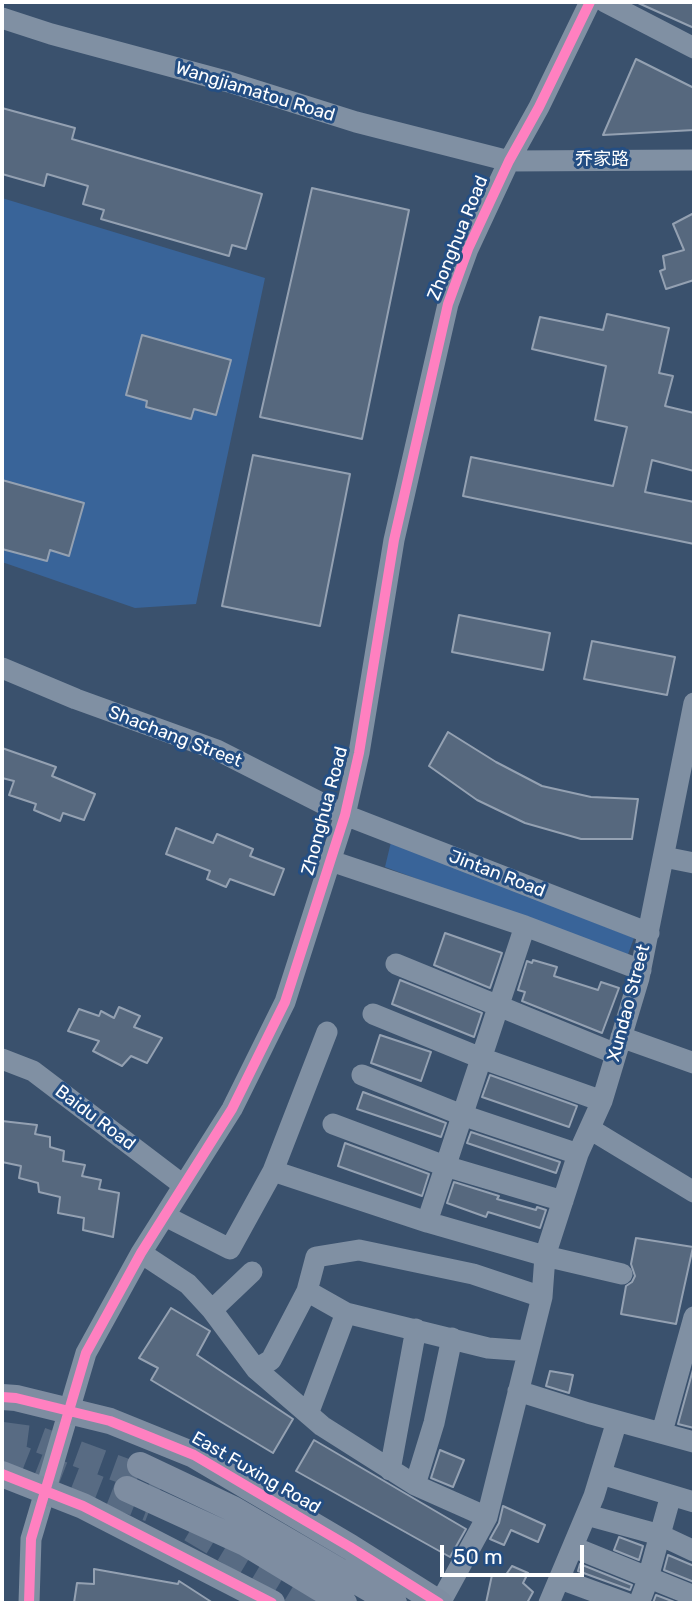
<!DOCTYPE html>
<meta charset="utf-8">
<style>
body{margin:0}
#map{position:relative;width:696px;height:1605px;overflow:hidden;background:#3a516d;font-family:Rubik,sans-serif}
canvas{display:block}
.frame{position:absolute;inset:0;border:4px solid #fff;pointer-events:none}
.scale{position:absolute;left:440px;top:1545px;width:144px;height:32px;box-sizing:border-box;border:4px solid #fff;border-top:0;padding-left:9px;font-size:21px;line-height:24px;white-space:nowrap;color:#fff;-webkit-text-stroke:5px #244e83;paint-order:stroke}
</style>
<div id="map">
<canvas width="696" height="1605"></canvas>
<div class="frame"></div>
<div class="scale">50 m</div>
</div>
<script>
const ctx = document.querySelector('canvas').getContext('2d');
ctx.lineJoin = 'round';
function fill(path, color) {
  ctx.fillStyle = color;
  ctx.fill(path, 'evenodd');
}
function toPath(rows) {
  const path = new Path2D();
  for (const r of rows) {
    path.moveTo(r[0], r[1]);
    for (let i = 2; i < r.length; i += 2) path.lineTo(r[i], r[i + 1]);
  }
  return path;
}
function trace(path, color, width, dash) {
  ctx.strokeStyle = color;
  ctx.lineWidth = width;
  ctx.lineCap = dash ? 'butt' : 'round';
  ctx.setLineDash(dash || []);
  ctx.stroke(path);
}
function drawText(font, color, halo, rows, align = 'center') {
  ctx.font = font + ' Rubik,"Noto Sans SC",sans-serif';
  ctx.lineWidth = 6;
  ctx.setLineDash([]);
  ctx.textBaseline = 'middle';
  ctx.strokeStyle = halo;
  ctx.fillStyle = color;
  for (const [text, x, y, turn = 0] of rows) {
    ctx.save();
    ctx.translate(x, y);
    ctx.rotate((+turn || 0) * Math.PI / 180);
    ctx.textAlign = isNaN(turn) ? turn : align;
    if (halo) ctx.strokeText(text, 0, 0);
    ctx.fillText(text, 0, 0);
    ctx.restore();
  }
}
fill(toPath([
 [2,198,265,278,196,604,135,608,2,562],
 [391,842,634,938,627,957,385,867]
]), '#396499');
const building = toPath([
 [636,2,694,2,694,28,636,2],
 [636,59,694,88,694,130,603,135,636,59],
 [2,108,75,128,72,139,262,194,246,249,232,245,229,256,101,219,104,210,83,204,88,186,47,174,44,186,2,174,2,108],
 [312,188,409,210,362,439,260,417,312,188],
 [694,213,694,280,666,289,660,271,665,269,663,256,684,250,673,224,694,213],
 [607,314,669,328,659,373,673,376,665,406,694,413,694,471,652,460,645,492,694,502,694,544,463,496,471,457,613,486,627,427,595,420,606,366,532,349,540,317,603,330,607,314],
 [142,335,231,360,216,415,194,409,191,419,146,407,147,401,126,395,142,335],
 [253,455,350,474,320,626,222,606,253,455],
 [2,480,84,503,69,556,50,550,47,561,2,549,2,480],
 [459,615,550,633,543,670,452,652,459,615],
 [592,641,675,657,667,695,584,679,592,641],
 [448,732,496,762,542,786,591,797,638,799,632,839,581,839,525,823,477,800,429,766,448,732],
 [2,748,56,767,52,776,95,794,84,820,63,813,60,821,34,810,36,804,9,795,14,781,2,778,2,748],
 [176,828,213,843,217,834,253,849,250,856,284,869,274,895,230,879,226,887,207,879,210,871,166,854,176,828],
 [445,933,502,953,490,988,434,965,445,933],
 [533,960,557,967,554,976,598,990,601,982,619,988,602,1033,522,1001,525,992,518,990,527,961,532,963,533,960],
 [400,980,482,1013,474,1037,392,1004,400,980],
 [119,1007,140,1016,134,1027,162,1038,147,1063,131,1056,122,1066,93,1051,99,1041,68,1031,79,1009,99,1016,101,1011,114,1018,119,1007],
 [380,1035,431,1052,421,1081,371,1063,380,1035],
 [490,1075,577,1106,569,1127,482,1097,490,1075],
 [363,1092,446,1123,441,1137,357,1109,363,1092],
 [2,1121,37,1125,35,1134,50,1137,50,1147,64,1151,63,1161,85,1165,82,1176,101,1180,99,1189,119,1193,113,1237,83,1230,84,1218,58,1213,60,1197,39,1192,38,1183,19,1178,21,1166,2,1162,2,1121],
 [471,1132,560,1162,556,1173,467,1143,471,1132],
 [345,1143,429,1174,422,1196,338,1166,345,1143],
 [454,1182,499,1196,497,1199,536,1210,537,1207,546,1210,540,1228,488,1212,486,1217,447,1203,454,1182],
 [636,1238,693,1247,676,1324,621,1314,626,1286,632,1282,635,1276,631,1264,636,1238],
 [171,1308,210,1331,197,1355,293,1419,273,1453,151,1380,158,1368,139,1358,171,1308],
 [694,1366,694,1428,678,1424,694,1366],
 [550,1371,573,1375,569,1393,546,1386,550,1371],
 [314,1440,466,1529,450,1557,296,1471,314,1440],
 [440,1450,464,1460,453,1487,431,1478,440,1450],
 [503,1506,545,1525,538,1542,511,1530,504,1545,490,1539,499,1523,503,1506],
 [619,1537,643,1546,639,1560,614,1550,619,1537],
 [668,1555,694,1566,694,1582,664,1570,668,1555],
 [580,1564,632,1585,630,1590,578,1571,580,1564],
 [512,1566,528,1573,523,1583,533,1592,527,1603,486,1603,492,1575,505,1576,512,1566],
 [94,1569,178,1584,179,1581,213,1603,74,1603,77,1583,94,1584,94,1569],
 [656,1595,677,1603,653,1603,656,1595]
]);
fill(building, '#56687e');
trace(building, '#94a1b2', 2);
trace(toPath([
 [2,1435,40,1440,162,1485],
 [2,1451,150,1509],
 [191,1529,314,1603]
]), '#586b83', 26, [26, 13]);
trace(toPath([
 [605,2,694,48],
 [2,18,51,34,229,82,356,122,509,161,694,160],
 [2,668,76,699,217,750,345,815,649,933],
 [664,857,694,863],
 [331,861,525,926,641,970],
 [396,964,616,1054],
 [373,1014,481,1058,602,1101],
 [621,1037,694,1063],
 [2,1059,33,1071,183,1185],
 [362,1075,462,1115,578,1154],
 [333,1124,445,1166,563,1201],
 [590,1129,694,1192],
 [273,1171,427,1222,545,1256,622,1274],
 [165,1216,230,1249,273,1171,327,1032],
 [427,1222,525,926],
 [141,1253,188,1284,212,1310,256,1369,322,1426,415,1485,487,1517],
 [307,1291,346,1313,488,1348,528,1351],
 [212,1310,252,1272],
 [256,1369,271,1360,307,1291,316,1257,359,1250,473,1274,542,1297],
 [518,1391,588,1413,694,1442],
 [308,1414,346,1313],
 [662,1432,694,1317],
 [390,1470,416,1329],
 [601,1474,694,1502],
 [415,1485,434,1423,452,1338],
 [587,1515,660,1535,694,1551],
 [573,1547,694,1596],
 [560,1579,626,1603],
 [29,1603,31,1539,86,1353,141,1253,232,1109,285,1002,345,815,359,753,394,540,448,304,468,249,509,161,539,107,590,2],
 [440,1603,487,1517,542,1297,545,1256,578,1154,602,1101,639,978,694,703],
 [549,1603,594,1496,617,1421],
 [639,1603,646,1585,671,1495]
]), '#8090a3', 21);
trace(toPath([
 [2,1397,16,1398,110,1421,194,1455,350,1547,439,1603],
 [140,1465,233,1509,394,1603],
 [2,1474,83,1506,272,1603],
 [127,1489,245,1543,344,1603]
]), '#7e8da1', 26);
trace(toPath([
 [2,1397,16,1398,110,1421,194,1455,350,1547,439,1603],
 [2,1474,83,1506,272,1603],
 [29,1603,31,1539,86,1353,141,1253,232,1109,285,1002,345,815,359,753,394,540,448,304,468,249,509,161,539,107,590,2]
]), '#ff80c0', 10);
drawText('18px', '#fff', '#244e83', [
 ["Wangjiamatou Road",255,92,17],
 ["乔家路",602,160],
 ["Zhonghua Road",458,238,-68],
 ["Shachang Street",175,737,21],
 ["Zhonghua Road",325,811,-75],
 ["Jintan Road",497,874,21],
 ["Xundao Street",629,1003,-75],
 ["Baidu Road",95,1118,37],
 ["East Fuxing Road",256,1473,30]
]);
</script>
